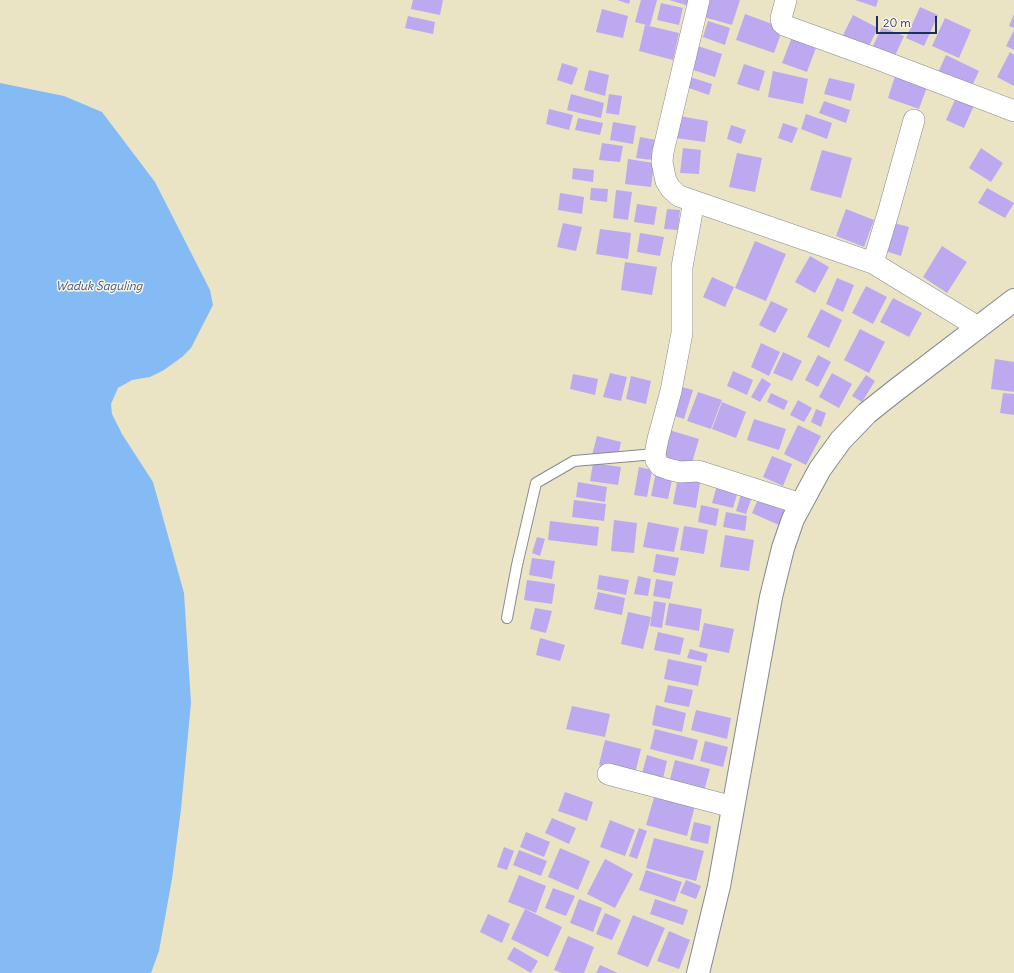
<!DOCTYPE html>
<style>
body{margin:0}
#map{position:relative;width:1014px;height:973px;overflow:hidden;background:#ebe4c4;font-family:Delius,sans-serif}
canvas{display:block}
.scale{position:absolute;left:876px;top:16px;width:61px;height:18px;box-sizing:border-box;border:2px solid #1b2f5e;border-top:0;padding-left:5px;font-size:12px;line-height:14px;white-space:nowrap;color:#1b2f5e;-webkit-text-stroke:3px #fcf5e5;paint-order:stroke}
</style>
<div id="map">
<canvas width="1014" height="973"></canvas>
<div class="scale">20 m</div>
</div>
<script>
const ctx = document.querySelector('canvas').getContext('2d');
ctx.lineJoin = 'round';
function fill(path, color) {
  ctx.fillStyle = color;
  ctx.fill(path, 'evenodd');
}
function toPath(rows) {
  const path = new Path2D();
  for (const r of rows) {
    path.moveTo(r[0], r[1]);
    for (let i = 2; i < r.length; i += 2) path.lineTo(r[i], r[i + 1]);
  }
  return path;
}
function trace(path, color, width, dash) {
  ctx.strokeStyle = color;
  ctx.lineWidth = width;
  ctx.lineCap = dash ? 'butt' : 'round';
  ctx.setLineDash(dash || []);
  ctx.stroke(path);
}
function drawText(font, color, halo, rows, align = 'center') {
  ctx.font = font + ' Delius,sans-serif';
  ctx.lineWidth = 3;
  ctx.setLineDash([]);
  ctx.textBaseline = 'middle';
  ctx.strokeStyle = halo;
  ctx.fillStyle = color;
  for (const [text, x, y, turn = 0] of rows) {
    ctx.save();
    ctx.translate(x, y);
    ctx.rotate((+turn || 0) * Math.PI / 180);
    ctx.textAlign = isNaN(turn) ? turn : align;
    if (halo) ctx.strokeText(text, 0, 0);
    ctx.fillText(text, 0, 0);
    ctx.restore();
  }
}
fill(toPath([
 [0,83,64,96,102,112,155,182,210,290,213,305,191,348,182,357,164,370,150,377,132,380,118,388,111,404,112,414,122,434,153,482,184,593,191,703,181,809,172,879,159,951,151,973,0,973]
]), '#84bbf4');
fill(toPath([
 [413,0,443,0,440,15,411,9],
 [617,0,630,0,629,4],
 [641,0,657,0,650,26,635,22],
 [669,0,691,0,689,6],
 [705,0,740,0,732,25,700,16],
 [855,0,878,0,876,7],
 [661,3,683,8,679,25,657,20],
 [920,7,938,15,924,46,906,38],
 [602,9,628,16,623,38,596,32],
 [745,14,783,28,774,53,736,40],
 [1014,14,1014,28,1009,26],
 [853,15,878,28,867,50,842,37],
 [408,16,435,22,433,34,405,28],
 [945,18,971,30,959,58,932,46],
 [708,21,730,28,725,45,703,37],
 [645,25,679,33,673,60,639,51],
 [882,27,904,36,894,58,872,48],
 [1014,30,1014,50,1006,46],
 [792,37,817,45,807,72,782,63],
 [698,46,722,54,715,77,690,69],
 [1010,52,1014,55,1014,86,997,77],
 [946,55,979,71,970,90,937,75],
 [562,63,578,68,572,85,557,80],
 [744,64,765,71,759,91,737,84],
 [589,70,609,75,605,96,584,90],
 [773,71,808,79,803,104,768,97],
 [895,76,927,87,919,109,888,98],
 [690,77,712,84,709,95,686,87],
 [829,78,855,84,851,101,824,94],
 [958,93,976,101,964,128,946,120],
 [571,94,604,103,601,118,567,110],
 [609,94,622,96,619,115,606,113],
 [824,101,850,110,846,123,819,113],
 [549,109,573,115,569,130,546,124],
 [806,114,832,123,827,139,801,129],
 [679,116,708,121,705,142,676,138],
 [578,118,603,123,600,135,575,130],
 [613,122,636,126,633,144,610,140],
 [783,123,798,128,792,143,778,138],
 [731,125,746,130,741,144,727,139],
 [640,137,656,140,652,160,636,158],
 [602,143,623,146,620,162,599,160],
 [683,148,701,150,699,174,680,173],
 [981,148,1003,163,991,182,969,168],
 [822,150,852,158,841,198,810,190],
 [737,153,762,158,755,192,729,187],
 [628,159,654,163,651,187,625,184],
 [573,168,594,170,593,182,572,179],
 [591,188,608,189,607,202,590,200],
 [987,188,1014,203,1005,218,978,203],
 [616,190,632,192,628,220,613,218],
 [560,193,584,197,582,214,558,210],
 [637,204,657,207,654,225,634,222],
 [667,209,680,210,678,230,664,229],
 [846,209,874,220,864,247,836,236],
 [890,222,909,227,901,256,882,250],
 [563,223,582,227,576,251,557,247],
 [600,229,631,233,628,259,596,254],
 [640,233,664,237,660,256,637,252],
 [755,241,786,254,766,301,735,288],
 [942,246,967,262,947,293,923,277],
 [810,256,829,267,815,293,795,282],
 [625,262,657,267,652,295,621,290],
 [712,277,734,287,725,307,703,297],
 [837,278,854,285,843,312,826,304],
 [866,286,887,297,873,324,852,313],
 [893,298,922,313,909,337,880,322],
 [771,301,788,309,775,333,759,325],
 [821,309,842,320,829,348,807,337],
 [860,329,885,342,869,373,844,360],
 [761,343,780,352,769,376,751,367],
 [783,352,802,361,792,381,773,373],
 [818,355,831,362,818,387,805,380],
 [995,359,1014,362,1014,392,991,389],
 [733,371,753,380,747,395,727,386],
 [610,373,627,377,621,401,603,397],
 [832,373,852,384,839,408,819,397],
 [573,374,598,379,595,395,570,389],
 [866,375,875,381,862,402,852,396],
 [631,376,651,381,646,404,626,399],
 [762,378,771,384,760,402,751,397],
 [678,386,693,390,684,419,669,414],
 [698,392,722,400,711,429,687,421],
 [771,393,788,401,784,410,767,402],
 [1003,393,1014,394,1014,415,1000,413],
 [798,400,812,408,804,422,790,415],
 [722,402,746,412,736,438,712,429],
 [816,409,826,413,821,427,811,422],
 [754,419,786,429,779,450,747,440],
 [798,425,821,436,806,465,784,454],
 [669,430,699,439,691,466,661,457],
 [597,436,621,442,617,461,592,455],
 [772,456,792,464,783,486,763,477],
 [593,463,621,467,618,485,590,481],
 [639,467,652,470,647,497,634,495],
 [656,472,673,475,668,499,651,496],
 [679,472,701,477,696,508,673,504],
 [578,482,607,487,605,502,576,497],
 [718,482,739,488,733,508,712,503],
 [743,488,754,491,746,514,736,511],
 [760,495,788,508,781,526,752,513],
 [574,500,606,504,604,521,572,517],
 [701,505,719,509,716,526,698,522],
 [726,512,747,516,745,531,723,527],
 [614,520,637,523,634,553,611,551],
 [550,521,599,527,597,546,548,540],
 [648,522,679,528,674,552,643,547],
 [684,526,708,530,704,554,680,550],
 [725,535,754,540,749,571,720,567],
 [537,537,545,539,540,556,532,553],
 [656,554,679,558,675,576,653,572],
 [532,558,555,561,552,579,529,575],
 [599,575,629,580,626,595,597,589],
 [638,576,651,579,648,596,634,594],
 [656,579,673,582,670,599,653,596],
 [527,580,555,584,552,604,524,600],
 [598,592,625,598,622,615,594,609],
 [654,601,666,603,662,628,650,626],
 [669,603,702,609,699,631,665,625],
 [535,608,552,611,546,633,530,629],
 [628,612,651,617,643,649,621,644],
 [704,623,734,629,729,653,699,647],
 [658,632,684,638,680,655,654,650],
 [540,638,565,645,560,661,536,655],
 [690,649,708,654,706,662,687,658],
 [668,659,702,666,698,686,664,679],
 [668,685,693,690,689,707,664,702],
 [656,705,686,713,682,732,652,725],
 [572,706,610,714,605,737,566,729],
 [696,710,731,718,727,739,691,730],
 [655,729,698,740,693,760,650,749],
 [605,740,641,749,635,774,599,765],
 [705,741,728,747,723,767,700,761],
 [647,755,667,761,662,783,641,777],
 [675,760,710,769,703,795,668,787],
 [656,791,696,802,687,836,646,825],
 [565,792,593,802,587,821,558,811],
 [552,818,576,828,569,844,545,833],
 [610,820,635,830,625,856,600,847],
 [694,822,711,826,708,844,690,840],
 [639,828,647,831,637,859,629,856],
 [526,832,550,842,544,857,520,847],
 [654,838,704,851,696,881,646,868],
 [504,847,514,851,507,870,497,867],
 [560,848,590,861,578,890,548,877],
 [519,850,547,861,541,876,513,865],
 [605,859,633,874,615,908,587,894],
 [646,870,682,882,675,902,639,890],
 [519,875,546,886,536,913,508,902],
 [686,880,701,886,696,899,680,893],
 [553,888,575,896,566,916,545,908],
 [579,899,602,908,593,932,570,923],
 [655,899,688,910,683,925,650,914],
 [525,909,562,927,548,957,511,939],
 [605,913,621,920,612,940,596,934],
 [488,914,510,924,502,943,480,932],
 [633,915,665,928,648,967,617,954],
 [669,931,690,940,679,969,657,961],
 [568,936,594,947,584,973,562,973,554,970],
 [514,947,538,961,531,973,507,959],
 [600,965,618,973,596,973]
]), '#bda9ef');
const service = toPath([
 [507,618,517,565,536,483,574,461,655,454]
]);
const minor = toPath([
 [699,0,663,152,662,162,664,172,666,181,671,189,679,196,873,263,978,327],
 [786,0,781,18,782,23,786,26,880,60,1014,111],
 [694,201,682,267,682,333,671,391,658,439,655,454,656,460,660,466,668,469,680,472,698,471,801,504],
 [873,263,889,210,914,120],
 [608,774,733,807]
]);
const tertiary = toPath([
 [698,973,719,886,771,597,783,548,793,519,820,469,841,440,867,413,896,390,1014,300]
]);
trace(service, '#838a91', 12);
trace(minor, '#838a91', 22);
trace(tertiary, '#838a91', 24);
trace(service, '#fff', 10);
trace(minor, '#fff', 21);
trace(tertiary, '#fff', 22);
drawText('italic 12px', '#355284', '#fcf5e5', [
 ["Waduk Saguling",99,287]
]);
</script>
